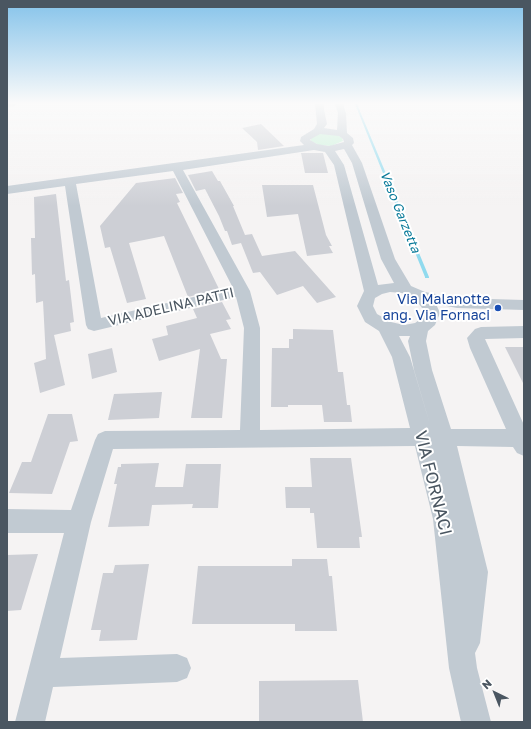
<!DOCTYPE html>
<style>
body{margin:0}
#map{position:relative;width:531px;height:729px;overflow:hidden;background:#f5f3f3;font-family:"Golos Text",sans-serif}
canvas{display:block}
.frame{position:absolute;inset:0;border:8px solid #4a5661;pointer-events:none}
.north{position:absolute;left:475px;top:673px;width:40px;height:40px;-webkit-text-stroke:3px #fff;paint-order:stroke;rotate:317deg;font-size:11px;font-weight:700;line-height:16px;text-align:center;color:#4a5661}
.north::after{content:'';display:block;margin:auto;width:14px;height:18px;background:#4a5661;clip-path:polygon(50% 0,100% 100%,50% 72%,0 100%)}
</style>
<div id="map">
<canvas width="531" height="729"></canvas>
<div class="frame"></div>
<div class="north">N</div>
</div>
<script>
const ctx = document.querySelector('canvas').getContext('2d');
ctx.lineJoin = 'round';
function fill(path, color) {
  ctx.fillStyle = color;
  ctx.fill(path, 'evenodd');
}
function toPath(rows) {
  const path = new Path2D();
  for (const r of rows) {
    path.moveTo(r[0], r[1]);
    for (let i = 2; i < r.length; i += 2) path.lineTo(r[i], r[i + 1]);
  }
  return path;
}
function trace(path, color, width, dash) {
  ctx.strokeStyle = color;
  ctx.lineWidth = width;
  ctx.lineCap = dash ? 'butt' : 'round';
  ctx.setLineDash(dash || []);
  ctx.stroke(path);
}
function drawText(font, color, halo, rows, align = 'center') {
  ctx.font = font + ' "Golos Text",sans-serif';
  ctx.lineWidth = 4;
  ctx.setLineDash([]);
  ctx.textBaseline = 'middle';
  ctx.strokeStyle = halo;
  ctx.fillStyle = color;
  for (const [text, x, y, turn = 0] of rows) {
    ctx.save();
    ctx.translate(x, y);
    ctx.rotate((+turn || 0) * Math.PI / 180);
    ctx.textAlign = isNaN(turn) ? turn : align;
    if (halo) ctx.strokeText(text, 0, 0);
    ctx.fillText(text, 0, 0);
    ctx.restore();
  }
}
fill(toPath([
 [323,133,338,135,342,138,343,141,331,146,319,145,311,141,311,138,316,134]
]), '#c3f1d5');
fill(toPath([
 [355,104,357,104,429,277,429,278,425,278,425,277,355,104]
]), '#90daee');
fill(toPath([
 [261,124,284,146,258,150,257,142,242,128],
 [301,153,323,153,328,173,305,173],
 [212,171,218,181,220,181,234,206,233,206,245,235,252,234,262,256,295,251,336,297,317,303,303,286,277,295,260,272,253,273,241,243,232,245,227,231,225,231,219,216,205,189,196,191,188,175],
 [175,178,183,193,176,194,180,202,177,203,219,289,188,297,164,236,129,243,146,299,127,303,110,247,105,248,100,226,136,183],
 [262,185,313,185,326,235,332,246,329,246,333,253,307,256,298,214,267,217],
 [56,194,66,281,69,280,74,322,70,323,71,331,54,335,65,385,40,393,34,363,46,359,43,301,36,303,35,274,32,275,31,238,35,238,34,197],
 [222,302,231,319,226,320,231,329,210,334,221,359,227,359,222,418,191,418,200,349,159,361,152,339,168,335,166,326,197,318,193,309],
 [293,329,333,330,338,372,343,372,347,405,350,405,352,422,324,422,322,405,288,405,288,407,271,407,272,348,289,348,289,339,293,339],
 [505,347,524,347,524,385],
 [112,348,117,372,92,379,88,354],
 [162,392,159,418,108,420,114,394],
 [48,414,72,414,78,441,70,442,52,494,9,493,22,462,31,462],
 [310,458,351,458,362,537,359,537,360,548,317,548,314,513,310,513,310,508,286,508,285,487,312,487],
 [159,463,155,487,183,487,186,464,221,464,218,508,192,508,193,504,152,505,149,526,108,527,117,484,114,484,118,467,121,467,121,464],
 [38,554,21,610,7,611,7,555],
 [292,559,327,559,329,576,332,576,337,631,295,631,295,624,192,624,198,566,292,566],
 [149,564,137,640,99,641,101,630,91,630,103,573,113,573,115,565],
 [358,680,363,722,259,722,259,681]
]), '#cdcfd5');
fill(toPath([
 [7,104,16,104,15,106,7,107,7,104],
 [315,104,323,104,327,124,324,128,337,130,338,113,335,104,343,104,346,113,347,133,353,138,354,143,352,145,362,163,395,259,411,286,425,292,457,298,524,300,524,310,457,308,436,304,440,313,435,325,428,331,426,341,432,370,451,429,506,429,470,348,467,338,475,329,481,327,524,326,524,338,485,339,524,425,524,456,517,453,513,447,457,446,488,572,480,643,475,653,477,668,491,722,461,722,449,668,433,519,415,446,113,449,91,522,60,658,177,654,187,658,191,668,187,678,177,682,53,687,45,722,15,722,64,533,7,533,7,509,71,510,95,440,98,434,105,431,240,430,244,328,236,297,94,331,88,329,86,325,65,186,7,194,7,186,304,145,300,141,301,137,314,129,317,124,315,104],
 [320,134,339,136,343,139,344,142,329,146,317,144,310,140,311,139,320,134],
 [344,149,352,163,381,259,394,283,378,285,344,165,335,151,344,149],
 [314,150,325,152,334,165,364,291,357,306,365,322,379,331,392,357,410,428,260,430,260,328,250,291,183,170,314,150],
 [173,171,233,288,101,318,76,184,173,171],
 [390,292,402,293,416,300,422,308,424,313,422,318,415,323,404,325,391,322,377,314,373,306,375,298,382,294,390,292],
 [399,336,410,336,408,341,414,370,431,428,410,357,399,336]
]), '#c1cad2');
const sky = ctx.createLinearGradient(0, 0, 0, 206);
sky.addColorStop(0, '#85c3ea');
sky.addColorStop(0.5, '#fafafa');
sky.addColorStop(1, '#fafafa00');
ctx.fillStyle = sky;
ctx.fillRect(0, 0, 531, 206);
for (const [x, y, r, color] of [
 [498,308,4,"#1a4fb4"]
]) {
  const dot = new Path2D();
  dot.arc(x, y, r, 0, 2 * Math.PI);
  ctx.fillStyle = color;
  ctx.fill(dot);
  trace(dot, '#fff', 1.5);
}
drawText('italic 13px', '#0c7c9b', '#fff', [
 ["Vaso Garzetta",400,212,68]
]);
drawText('14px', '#164399', '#fff', [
 ["Via Malanotte",490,300],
 ["ang. Via Fornaci",490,316]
], 'right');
drawText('14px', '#4a5661', '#fff', [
 ["VIA ADELINA PATTI",171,307,-13]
]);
drawText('17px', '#4a5661', '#fff', [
 ["VIA FORNACI",433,483,76]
]);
</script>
